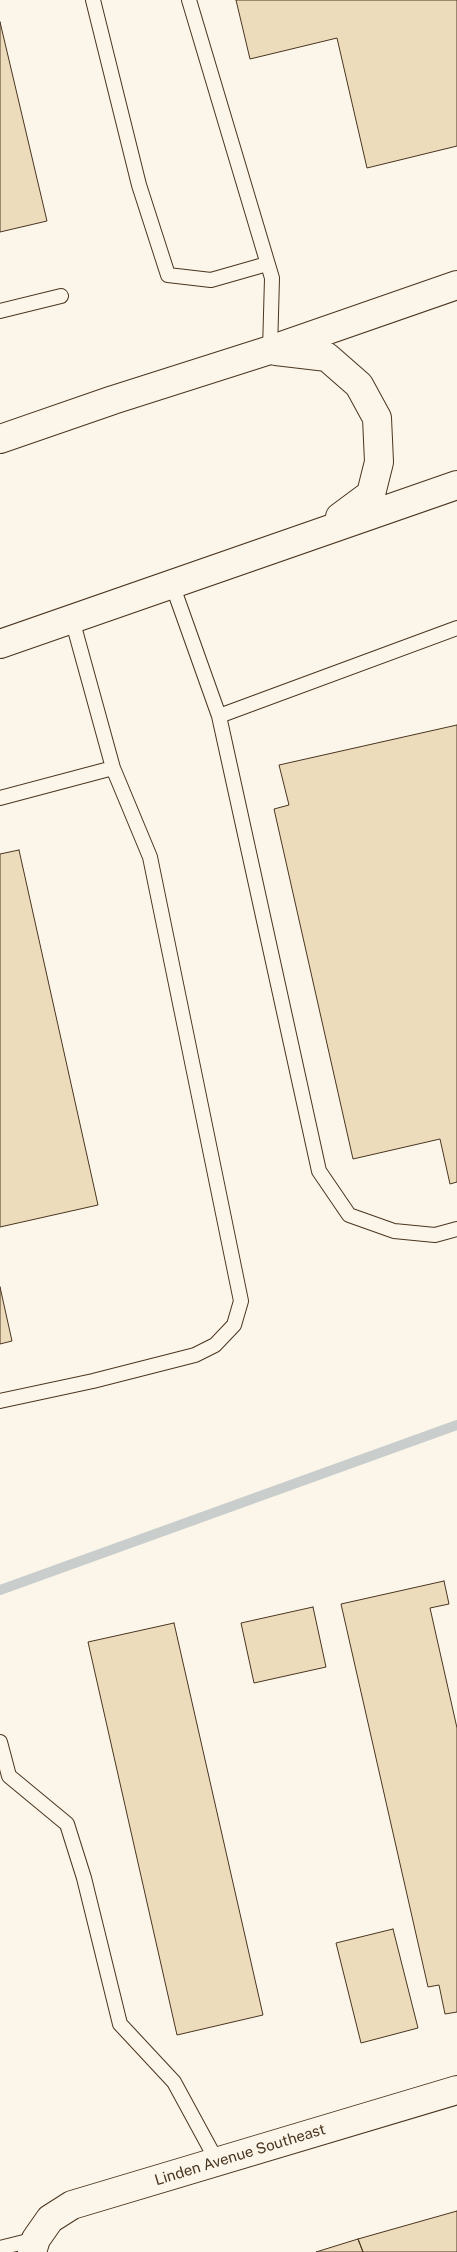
<!DOCTYPE html>
<style>
body{margin:0}
canvas{display:block;background:#fbf6e9}
</style>
<canvas width="457" height="2252"></canvas>
<script>
const ctx = document.querySelector('canvas').getContext('2d');
ctx.lineJoin = 'round';
function toPath(rows) {
  const path = new Path2D();
  for (const r of rows) {
    path.moveTo(r[0], r[1]);
    for (let i = 2; i < r.length; i += 2) path.lineTo(r[i], r[i + 1]);
  }
  return path;
}
function trace(path, color, width, dash) {
  ctx.strokeStyle = color;
  ctx.lineWidth = width;
  ctx.lineCap = dash ? 'butt' : 'round';
  ctx.setLineDash(dash || []);
  ctx.stroke(path);
}
function fill(path, color) {
  ctx.fillStyle = color;
  ctx.fill(path, 'evenodd');
}
function drawText(font, color, halo, rows, align = 'center') {
  ctx.font = font + ' "Public Sans",sans-serif';
  ctx.lineWidth = 4;
  ctx.setLineDash([]);
  ctx.textBaseline = 'middle';
  ctx.strokeStyle = halo;
  ctx.fillStyle = color;
  for (const [text, x, y, turn = 0] of rows) {
    ctx.save();
    ctx.translate(x, y);
    ctx.rotate((+turn || 0) * Math.PI / 180);
    ctx.textAlign = isNaN(turn) ? turn : align;
    if (halo) ctx.strokeText(text, 0, 0);
    ctx.fillText(text, 0, 0);
    ctx.restore();
  }
}
trace(toPath([
 [0,1590,457,1425]
]), '#c9cecd', 10);
const building = toPath([
 [236,0,457,0,457,146,367,168,337,38,250,59,236,0],
 [0,22,47,221,0,232,0,22],
 [457,725,457,1182,450,1184,440,1139,353,1159,274,809,289,805,279,765,457,725],
 [19,850,98,1205,0,1227,0,854,19,850],
 [0,1287,12,1341,0,1344,0,1287],
 [444,1581,449,1604,430,1608,457,1728,457,2012,445,2014,439,1985,428,1987,341,1604,444,1581],
 [313,1607,326,1667,254,1683,241,1623,313,1607],
 [174,1623,263,2015,177,2035,88,1642,174,1623],
 [393,1929,418,2028,361,2043,336,1943,393,1929],
 [457,2211,457,2252,363,2252,358,2239,457,2211],
 [358,2239,363,2252,316,2252,358,2239]
]);
fill(building, '#ecdcbc');
trace(building, '#4a3520', 1);
const service = toPath([
 [93,0,139,185,168,275,211,280,267,264],
 [189,0,272,278,270,350],
 [0,311,61,296],
 [172,584,219,716,457,628],
 [219,716,319,1171,349,1215,394,1231,435,1235,457,1229],
 [0,798,113,768],
 [0,1401,93,1381,195,1355,215,1345,234,1325,241,1301,150,857,113,768,72,619],
 [0,1742,9,1776,67,1824,84,1878,120,2024,174,2082,218,2163],
 [0,2248,36,2239]
]);
const tertiary = toPath([
 [276,351,327,357,359,385,377,418,379,462,371,494,340,517],
 [0,439,113,400,270,350,457,285],
 [0,644,457,485],
 [32,2252,36,2239,50,2219,72,2205,457,2090]
]);
trace(service, '#4a3520', 16);
trace(tertiary, '#4a3520', 30);
trace(service, '#fbf6e9', 14);
trace(tertiary, '#fbf6e9', 28);
drawText('15px', '#4a3520', '#fbf6e9', [
 ["Linden Avenue Southeast",240,2155,-17]
]);
</script>
